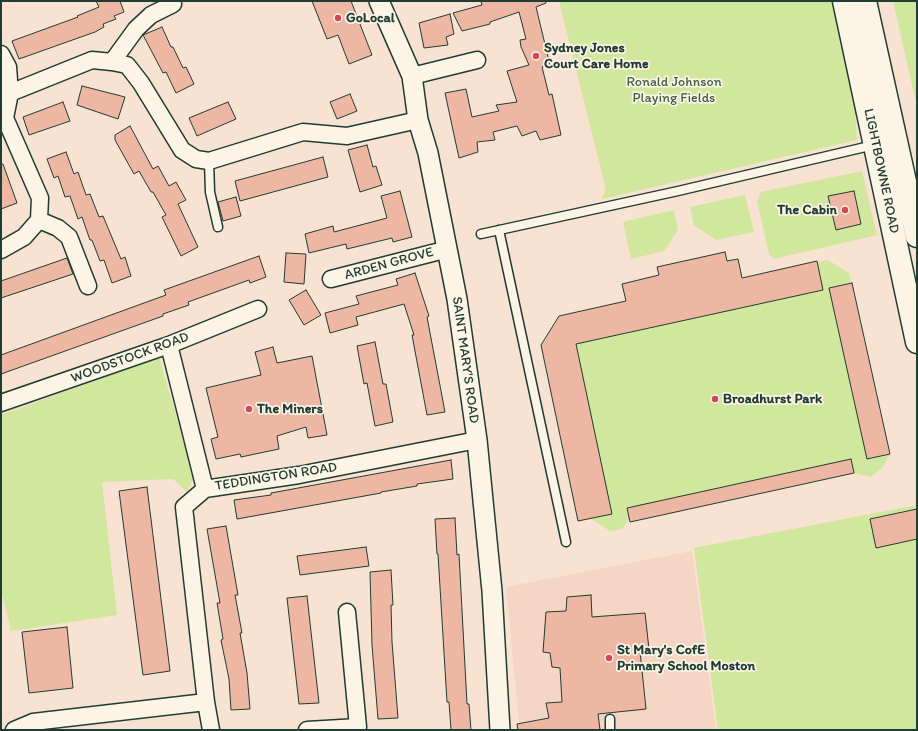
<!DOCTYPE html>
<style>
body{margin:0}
#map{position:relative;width:918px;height:731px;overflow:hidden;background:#f8e2d1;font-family:Itim,sans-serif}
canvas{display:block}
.frame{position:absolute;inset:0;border:2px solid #1f3d34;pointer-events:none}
</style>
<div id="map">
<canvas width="918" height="731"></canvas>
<div class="frame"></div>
</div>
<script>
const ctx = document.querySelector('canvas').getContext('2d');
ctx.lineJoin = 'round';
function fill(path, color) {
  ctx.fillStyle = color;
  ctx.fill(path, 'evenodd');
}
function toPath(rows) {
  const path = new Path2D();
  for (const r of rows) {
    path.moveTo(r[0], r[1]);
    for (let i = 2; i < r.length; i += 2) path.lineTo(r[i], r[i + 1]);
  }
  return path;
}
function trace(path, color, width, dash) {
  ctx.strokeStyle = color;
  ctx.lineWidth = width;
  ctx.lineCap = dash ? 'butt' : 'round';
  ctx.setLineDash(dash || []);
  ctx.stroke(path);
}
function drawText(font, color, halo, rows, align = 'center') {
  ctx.font = font + ' Itim,sans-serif';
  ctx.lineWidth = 3.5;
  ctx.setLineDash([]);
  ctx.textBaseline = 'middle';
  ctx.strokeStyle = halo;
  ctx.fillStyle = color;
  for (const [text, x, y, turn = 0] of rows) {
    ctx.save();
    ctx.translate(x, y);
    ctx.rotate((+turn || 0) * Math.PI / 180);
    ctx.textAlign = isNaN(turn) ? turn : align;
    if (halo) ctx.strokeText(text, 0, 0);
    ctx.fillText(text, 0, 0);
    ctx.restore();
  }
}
fill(toPath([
 [692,551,716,730,520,730,506,587]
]), '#f5d5c3');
fill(toPath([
 [559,1,832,1,855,103,857,140,602,199,606,189],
 [893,1,917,1,917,107],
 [862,171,877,235,774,259,769,254,757,201,761,192],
 [745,195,754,232,716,240,694,225,690,207],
 [674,210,678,230,664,251,631,259,623,222],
 [725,252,727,261,738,259,742,278,828,260,849,273,890,454,882,468,871,477,854,473,630,522,629,519,622,529,610,531,591,519,578,521,541,345,559,316,626,301,622,284,659,275,657,267],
 [159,357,194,477,187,492,173,479,102,482,117,615,11,631,1,589,1,415],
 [917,505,917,730,718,730,694,548]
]), '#d1e79d');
const building = toPath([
 [96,1,120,1,124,12,114,16,116,19,103,24,104,27,95,32,19,59,12,41,78,17,77,16,99,7,96,1],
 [312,1,351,1,372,55,349,64,338,35,327,39,312,1],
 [481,1,546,1,546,3,536,7,550,65,542,67,549,95,552,94,561,135,540,140,536,131,522,136,517,126,493,132,495,140,477,142,478,152,459,158,445,93,466,89,472,117,499,111,496,105,517,102,507,71,529,65,521,47,520,40,526,39,519,12,490,22,490,24,462,31,453,13,482,5,481,1],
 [450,14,454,34,446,37,448,45,424,48,419,23,450,14],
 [162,27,171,47,173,47,183,68,186,67,194,84,176,93,166,72,163,73,143,35,162,27],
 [82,86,125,97,118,119,77,105,82,86],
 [350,94,357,111,337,119,330,102,350,94],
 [63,102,70,121,29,135,23,117,63,102],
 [228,102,236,119,197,136,189,118,228,102],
 [130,126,153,169,158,166,169,186,176,182,186,200,178,204,198,247,181,256,162,217,166,215,153,192,151,192,139,171,134,174,115,140,115,135,130,126],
 [367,145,373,167,376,166,382,185,360,192,348,150,367,145],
 [66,152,74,174,78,172,86,195,90,194,99,217,103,216,121,259,125,257,131,276,112,283,104,260,100,261,92,240,90,240,82,217,78,219,70,196,65,197,58,176,54,178,47,159,66,152],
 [323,157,328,177,240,201,235,181,323,157],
 [1,164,3,164,17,203,1,209,1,164],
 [400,191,412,237,393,242,392,238,347,249,346,244,309,253,305,234,333,226,334,232,387,218,381,196,400,191],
 [854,191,861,224,836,230,828,196,854,191],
 [236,197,241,216,223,221,218,202,236,197],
 [725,252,727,261,738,259,742,278,817,261,823,290,576,344,612,514,578,521,541,345,559,316,626,301,622,284,659,275,657,267,725,252],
 [286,253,306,254,304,284,284,282,286,253],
 [259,256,266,277,250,283,249,280,188,302,189,305,163,314,163,316,1,374,1,355,166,295,164,290,259,256],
 [67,258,73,274,1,298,1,281,67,258],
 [415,273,429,316,427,317,445,412,427,415,412,335,414,335,404,304,356,317,358,325,330,333,325,313,359,304,356,296,398,285,396,279,415,273],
 [852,283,890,454,867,459,829,288,852,283],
 [306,290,321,315,304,325,289,300,306,290],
 [375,342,383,384,386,384,393,422,375,426,367,383,364,384,357,346,375,342],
 [273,347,277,363,312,356,327,435,308,438,306,427,277,436,279,449,241,457,240,454,216,459,211,439,218,437,206,388,261,375,255,352,273,347],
 [851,459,854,473,630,522,627,508,851,459],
 [451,460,453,479,417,484,417,486,381,492,381,493,237,519,234,500,271,495,271,493,451,460],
 [147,487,170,671,143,675,119,491,147,487],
 [917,509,917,539,876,548,870,519,917,509],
 [455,518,457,555,459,554,467,704,469,704,471,730,451,730,449,702,447,702,438,554,437,554,435,519,455,518],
 [226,526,238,595,235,595,242,633,240,633,247,673,250,709,231,710,229,679,221,640,223,639,217,603,220,603,207,529,226,526],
 [366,547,369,566,300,575,297,556,366,547],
 [391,570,393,605,391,605,392,642,398,718,378,719,372,645,370,572,391,570],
 [591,595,592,617,645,613,649,649,640,651,646,709,598,714,600,730,518,730,517,724,549,718,546,703,562,702,560,668,552,667,550,653,543,652,546,612,566,611,567,597,591,595],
 [307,596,319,703,299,704,287,598,307,596],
 [67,627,73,688,29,693,22,632,67,627]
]);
fill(building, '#eeb7a3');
trace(building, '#1f3d34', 1);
const service = toPath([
 [209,161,210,192,218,227],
 [499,230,566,542],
 [481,234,678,191,874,145],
 [610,730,610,719]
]);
const minor = toPath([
 [1,54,8,67,10,93,5,118,40,198,39,220,24,237,1,250],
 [112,62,136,29,151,15,173,4],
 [412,76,477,60],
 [10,93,92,60,112,62,127,65,141,83,182,150,196,159,209,161,303,132,347,136,418,120],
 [39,220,58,228,69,237,88,286],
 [331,279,448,249],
 [169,345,205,489],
 [1,403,169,345,258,309],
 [14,730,33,722,206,702],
 [211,730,206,702,184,507,205,489,299,475,477,440],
 [307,730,358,727,347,612]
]);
const tertiary = toPath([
 [379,1,412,76,418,120,428,153,457,299,477,440,492,591,500,730]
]);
const secondary = toPath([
 [844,1,917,342],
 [865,1,917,236]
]);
trace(service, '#1f3d34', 11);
trace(minor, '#1f3d34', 19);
trace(tertiary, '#1f3d34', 22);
trace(secondary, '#1f3d34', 25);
trace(service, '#fcf5e5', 8);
trace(minor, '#fcf5e5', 16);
trace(tertiary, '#fcf5e5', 19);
trace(secondary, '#fcf5e5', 22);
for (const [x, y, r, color] of [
 [338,18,4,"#d1495b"],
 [536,56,4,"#d1495b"],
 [845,210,4,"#d1495b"],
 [715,399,4,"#d1495b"],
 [249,409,4,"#d1495b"],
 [609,658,4,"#d1495b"]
]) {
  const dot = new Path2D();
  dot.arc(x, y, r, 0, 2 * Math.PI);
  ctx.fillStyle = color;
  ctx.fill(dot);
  trace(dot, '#fcf5e5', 1.5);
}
drawText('bold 14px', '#1f3d34', '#fcf5e5', [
 ["GoLocal",346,18],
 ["Sydney Jones",544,48],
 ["Court Care Home",544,64],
 ["The Cabin",837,210,"right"],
 ["Broadhurst Park",723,399],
 ["The Miners",257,409],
 ["St Mary's CofE",617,650],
 ["Primary School Moston",617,666]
], 'left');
drawText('14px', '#435f49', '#fcf5e5', [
 ["Ronald Johnson",674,82],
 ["Playing Fields",674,98]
]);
drawText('14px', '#1f3d34', '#fcf5e5', [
 ["LIGHTBOWNE ROAD",881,171,78],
 ["ARDEN GROVE",389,264,-15],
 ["WOODSTOCK ROAD",130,358,-20],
 ["SAINT MARY'S ROAD",465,360,82],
 ["TEDDINGTON ROAD",276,477,-9]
]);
</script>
